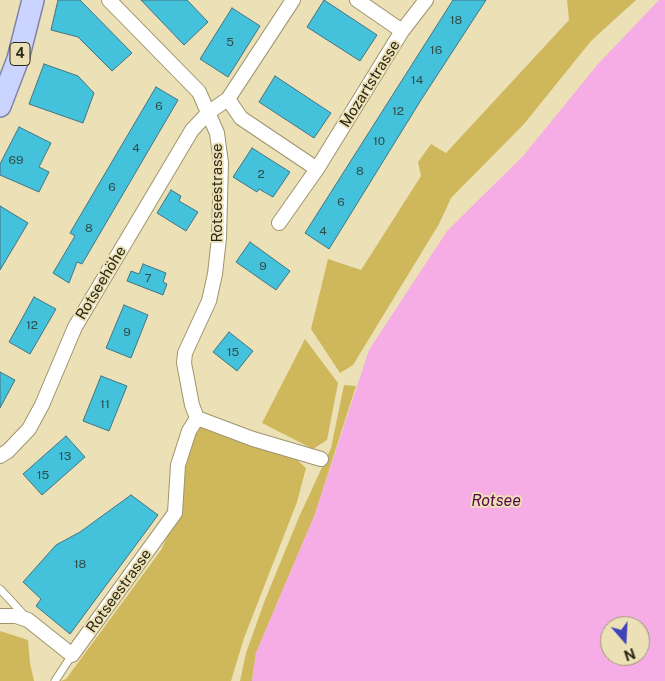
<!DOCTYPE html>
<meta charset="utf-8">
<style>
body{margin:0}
#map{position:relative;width:665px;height:681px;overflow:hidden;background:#ece1b6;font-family:"Public Sans",sans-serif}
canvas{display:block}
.north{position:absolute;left:600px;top:616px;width:50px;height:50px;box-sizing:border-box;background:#ece1b6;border:1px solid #9e9676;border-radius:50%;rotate:161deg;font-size:14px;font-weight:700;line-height:20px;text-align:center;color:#2a2615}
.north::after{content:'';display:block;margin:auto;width:18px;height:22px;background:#3f43b8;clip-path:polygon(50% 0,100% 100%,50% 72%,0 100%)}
</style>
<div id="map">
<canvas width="665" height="681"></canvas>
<div class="north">N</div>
</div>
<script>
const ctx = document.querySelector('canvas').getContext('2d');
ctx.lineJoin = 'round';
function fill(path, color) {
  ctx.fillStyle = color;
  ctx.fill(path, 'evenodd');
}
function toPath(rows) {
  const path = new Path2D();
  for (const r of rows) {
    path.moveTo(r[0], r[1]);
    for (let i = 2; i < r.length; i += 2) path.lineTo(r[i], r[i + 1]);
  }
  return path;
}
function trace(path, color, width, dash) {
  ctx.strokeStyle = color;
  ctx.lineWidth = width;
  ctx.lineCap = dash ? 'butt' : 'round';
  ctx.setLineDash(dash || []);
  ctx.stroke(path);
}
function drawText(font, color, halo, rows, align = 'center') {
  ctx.font = font + ' "Public Sans",sans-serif';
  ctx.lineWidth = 4;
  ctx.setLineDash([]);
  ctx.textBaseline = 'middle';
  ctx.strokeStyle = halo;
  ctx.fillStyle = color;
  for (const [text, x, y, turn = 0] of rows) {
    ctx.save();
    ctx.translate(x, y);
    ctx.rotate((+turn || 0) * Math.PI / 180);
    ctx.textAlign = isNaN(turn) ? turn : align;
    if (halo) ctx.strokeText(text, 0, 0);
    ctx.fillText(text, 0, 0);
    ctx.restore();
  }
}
fill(toPath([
 [567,0,636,0,591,41,524,124,451,198,439,224,353,365,340,373,311,329,328,259,361,270,421,176,418,162,431,144,446,153,569,20],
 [305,339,338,383,327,440,313,449,262,423],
 [344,385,356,386,315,514,256,653,252,681,240,681,246,653,265,600,299,517,331,448],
 [199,428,210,428,295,458,306,468,297,502,244,638,231,681,61,681,66,679,161,550,173,525,191,433],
 [0,631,28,640,30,663,34,681,0,681]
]), '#cfb75c');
fill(toPath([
 [659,0,665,0,665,681,252,681,256,653,315,514,369,350,447,231,523,156,598,64],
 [610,626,640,626,640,656,610,656]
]), '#f6ace5');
const building = toPath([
 [58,0,80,0,132,53,112,71,78,37,51,30,58,0],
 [141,0,187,0,208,22,184,45,141,0],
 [324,0,377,35,360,61,307,27,324,0],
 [453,0,486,0,421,100,329,249,305,233,453,0],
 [232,8,260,26,228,77,200,59,232,8],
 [44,64,78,76,94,93,83,123,29,104,44,64],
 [275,76,331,113,314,138,259,102,275,76],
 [156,87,178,100,82,264,77,262,69,283,53,273,75,236,70,233,156,87],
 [19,127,51,143,39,167,49,172,39,192,0,175,0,164,19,127],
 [252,148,290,172,273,197,259,189,257,192,233,177,252,148],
 [171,190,181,196,179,201,198,212,186,231,157,213,171,190],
 [0,206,28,223,0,270,0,206],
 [250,242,290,271,276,290,236,262,250,242],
 [143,264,166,273,163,282,167,284,163,295,127,281,131,271,139,274,143,264],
 [34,297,56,309,30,354,9,342,34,297],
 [124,305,148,315,131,358,106,348,124,305],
 [229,332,253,351,237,371,213,352,229,332],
 [0,372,15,380,0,408,0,372],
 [101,376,127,386,109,431,83,421,101,376],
 [66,436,85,457,42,495,23,474,66,436],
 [131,495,158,515,70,634,36,606,41,599,23,582,56,545,80,532,131,495]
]);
fill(building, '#44c1db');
trace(building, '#427581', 1);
const service = toPath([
 [0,589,25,616],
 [55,681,72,655]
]);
const minor = toPath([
 [109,0,199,92,217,133,221,163,219,238,215,274,209,301,185,353,184,363,192,405,197,418,253,439,321,459],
 [357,0,402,31],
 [228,99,241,118,317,169],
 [279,223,317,169,402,31,426,0],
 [0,456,8,451,29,429,42,405,75,327,192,130,209,112,228,99,293,0],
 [0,616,16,616,28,620,72,655,175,513,178,465,189,431,197,418]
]);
const primary = toPath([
 [0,106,18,59,33,0]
]);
trace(service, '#9f946c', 9);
trace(minor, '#9f946c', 16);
trace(primary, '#7d85ad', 24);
trace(service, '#fff', 7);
trace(minor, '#fff', 14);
trace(primary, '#cbd4ff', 21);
drawText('12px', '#304d46', null, [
 ["18",456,20],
 ["5",230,42],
 ["16",436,50],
 ["14",417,80],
 ["6",159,106],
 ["12",398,111],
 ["10",379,141],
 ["4",136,148],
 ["69",16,160],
 ["8",360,171],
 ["2",261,174],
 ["6",112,187],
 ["6",341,202],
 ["8",89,228],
 ["4",323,231],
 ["9",263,266],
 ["7",148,278],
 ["12",32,325],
 ["9",127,332],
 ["15",233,352],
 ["11",105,404],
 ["13",65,456],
 ["15",43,475],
 ["18",80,564]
]);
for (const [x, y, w] of [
 [20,54,20]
]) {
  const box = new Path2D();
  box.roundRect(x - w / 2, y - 11.5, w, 23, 4);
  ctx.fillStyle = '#ece1b6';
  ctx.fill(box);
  trace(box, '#2a2615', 1);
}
drawText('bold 14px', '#2a2615', null, [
 ["4",20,54]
]);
drawText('15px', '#2a2615', '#ece1b6', [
 ["Mozartstrasse",370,84,-58],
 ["Rotseestrasse",217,193,-90],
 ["Rotseehöhe",101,283,-59],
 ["Rotseestrasse",119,591,-54]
]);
drawText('italic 16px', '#5a064f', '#ece1b6', [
 ["Rotsee",496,501]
]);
</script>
